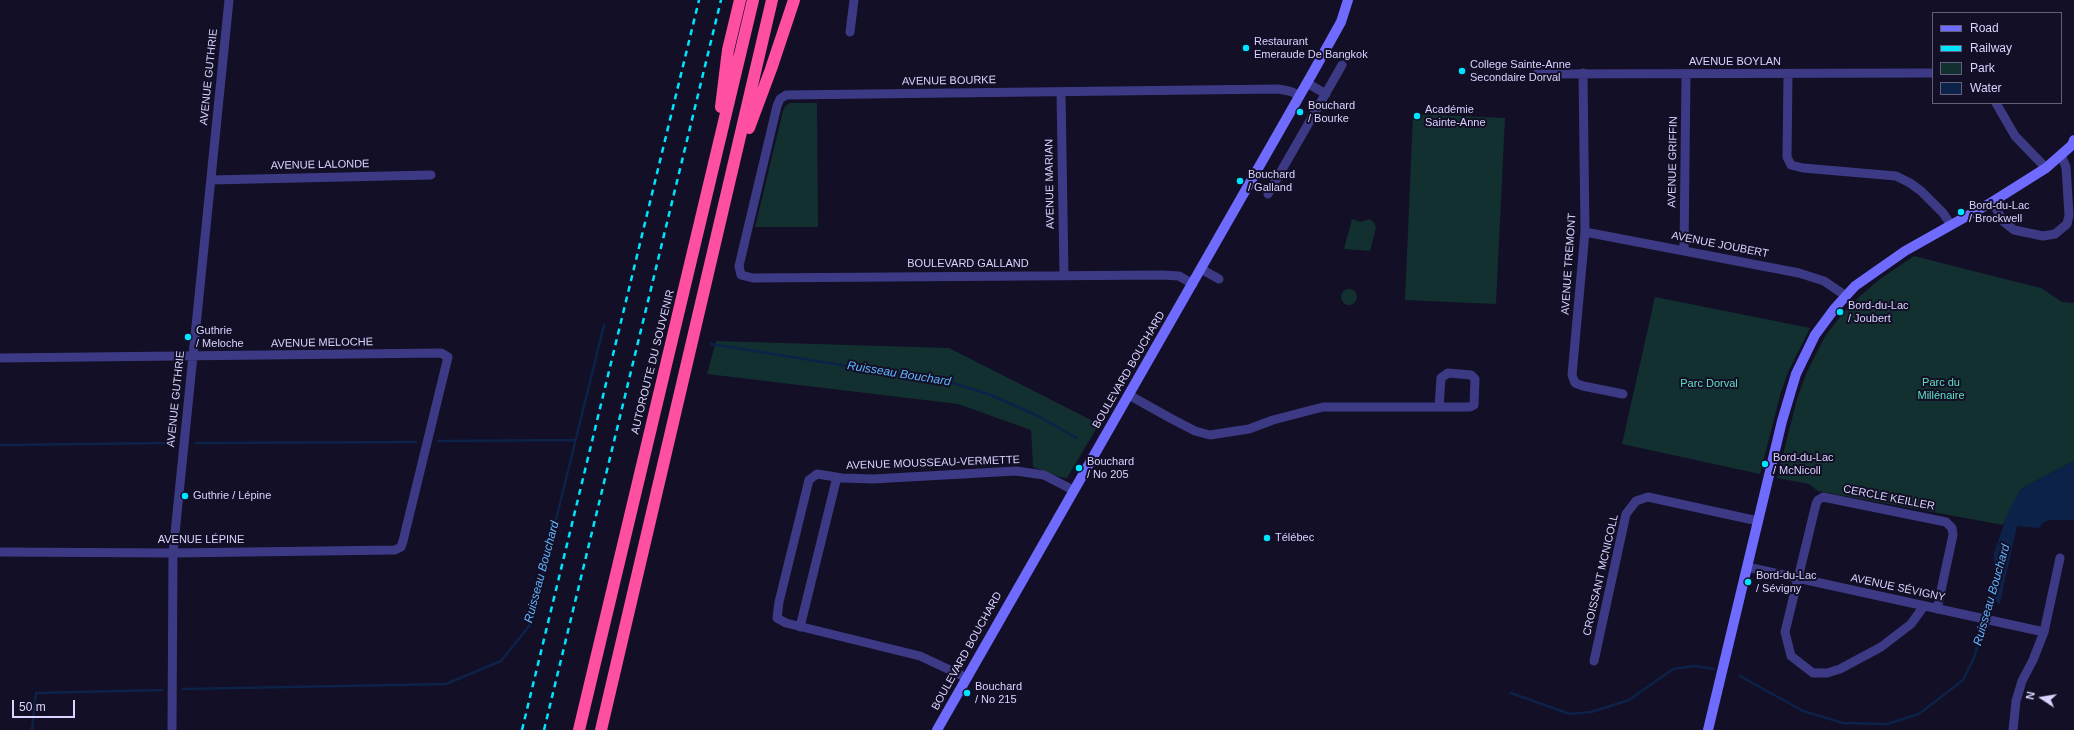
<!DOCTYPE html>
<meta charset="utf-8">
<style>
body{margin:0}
#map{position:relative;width:2074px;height:730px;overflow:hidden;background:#130f26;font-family:Arial,sans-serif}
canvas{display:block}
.legend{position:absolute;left:1932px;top:12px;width:130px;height:92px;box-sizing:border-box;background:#130f26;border:1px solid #625e7d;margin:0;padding:5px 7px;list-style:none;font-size:12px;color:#d9d4ff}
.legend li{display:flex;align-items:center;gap:8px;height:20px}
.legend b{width:20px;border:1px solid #625e7d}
.north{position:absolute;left:2022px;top:678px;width:40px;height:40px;-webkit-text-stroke:3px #130f26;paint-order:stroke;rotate:282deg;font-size:11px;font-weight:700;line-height:16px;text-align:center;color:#d9d4ff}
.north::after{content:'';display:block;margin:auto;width:14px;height:18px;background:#d9d4ff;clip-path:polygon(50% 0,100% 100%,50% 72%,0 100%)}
.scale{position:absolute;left:12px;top:700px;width:63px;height:18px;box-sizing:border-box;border:2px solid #d9d4ff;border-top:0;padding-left:5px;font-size:12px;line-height:14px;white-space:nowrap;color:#d9d4ff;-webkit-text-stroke:3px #130f26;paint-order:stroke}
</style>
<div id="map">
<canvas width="2074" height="730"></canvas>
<ul class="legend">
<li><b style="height:5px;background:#6f6bff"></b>Road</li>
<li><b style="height:5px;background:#00e5ff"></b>Railway</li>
<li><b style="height:11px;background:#12302f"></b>Park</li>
<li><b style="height:11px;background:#0c2248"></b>Water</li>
</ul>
<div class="north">N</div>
<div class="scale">50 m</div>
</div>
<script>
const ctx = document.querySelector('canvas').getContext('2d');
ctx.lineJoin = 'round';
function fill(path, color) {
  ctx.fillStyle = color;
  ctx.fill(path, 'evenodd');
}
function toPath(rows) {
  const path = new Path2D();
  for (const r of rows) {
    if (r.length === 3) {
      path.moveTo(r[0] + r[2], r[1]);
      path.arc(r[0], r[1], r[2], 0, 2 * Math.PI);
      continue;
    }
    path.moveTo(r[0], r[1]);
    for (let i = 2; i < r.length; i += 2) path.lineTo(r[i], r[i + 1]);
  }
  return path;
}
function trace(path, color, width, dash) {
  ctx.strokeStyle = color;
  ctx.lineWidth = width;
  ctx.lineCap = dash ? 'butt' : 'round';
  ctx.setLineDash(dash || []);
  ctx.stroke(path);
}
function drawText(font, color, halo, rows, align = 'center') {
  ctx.font = font + ' Arial,sans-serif';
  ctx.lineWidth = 4;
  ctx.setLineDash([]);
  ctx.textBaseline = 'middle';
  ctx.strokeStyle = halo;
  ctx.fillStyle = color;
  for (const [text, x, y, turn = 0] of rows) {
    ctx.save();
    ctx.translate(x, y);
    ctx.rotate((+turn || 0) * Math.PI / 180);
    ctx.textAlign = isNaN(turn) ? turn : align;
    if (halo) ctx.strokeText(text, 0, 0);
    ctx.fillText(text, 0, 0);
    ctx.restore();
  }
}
fill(toPath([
 [790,103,817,103,818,227,755,227,783,111,785,106],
 [1413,114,1505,118,1496,304,1405,300],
 [1352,219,1360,222,1369,219,1374,222,1376,228,1370,251,1344,249],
 [1914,256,2041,288,2062,302,2074,303,2074,461,2024,487,2019,492,2003,525,1818,491,1809,484,1777,478,1797,399,1806,374,1824,338,1842,314,1859,297,1880,279],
 [1349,297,8],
 [1655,297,1810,328,1789,370,1781,392,1760,474,1622,444],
 [716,341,949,348,1099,424,1067,478,1060,477,1033,467,1031,430,958,404,707,374]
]), '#12302f');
fill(toPath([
 [2074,461,2074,520,2049,520,2044,522,2039,528,2017,526,2000,603,1999,605,1994,598,1994,553,2009,510,2019,492,2024,487]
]), '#0c2248');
trace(toPath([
 [711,344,953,383,991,395,1038,416,1077,438],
 [438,441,575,440],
 [196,443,416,442],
 [0,445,172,443],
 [1987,617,1994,595],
 [1740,676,1803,711,1843,723,1887,724,1919,714,1963,680,1973,660,1986,622],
 [183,689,446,684,501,661,530,625,604,325],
 [1511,693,1570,714,1591,712,1629,700,1673,669,1695,666,1714,669],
 [32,730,36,693,162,690]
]), '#0c2248', 2.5);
trace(toPath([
 [850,32,854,0],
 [1583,73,1585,232,1572,375,1575,383,1583,386,1623,394],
 [1537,74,1933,73],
 [1788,74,1787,157,1791,165,1803,168,1896,176,1910,183,1921,191,1943,213,1951,225],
 [1307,83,1326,94],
 [1061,92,1064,275],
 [1996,103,2015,136,2046,168],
 [211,180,431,175],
 [1268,194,1342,65],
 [1992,202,2004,222,2014,230,2043,236,2055,234,2067,224,2069,215,2066,167,2061,155],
 [1585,232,1799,273,1824,281,1846,296],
 [1684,250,1686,74],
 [1201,269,1219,279],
 [1193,284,1179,276,1163,275,753,278,741,275,739,266,777,106,780,99,786,95,1278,89,1289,91,1300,95],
 [0,358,441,353,448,357,403,541,401,547,395,550,173,553,0,552],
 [1129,395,1170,418,1195,431,1210,435,1249,429,1273,420,1323,407,1470,407,1474,405,1475,379,1471,375,1448,373,1441,378,1439,407],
 [1747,567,2044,632],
 [1924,606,1911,624,1881,647,1840,669,1827,673,1813,673,1791,656,1785,632,1816,504,1818,500,1823,497,1946,522,1952,528,1953,535,1937,609],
 [800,627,837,477],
 [1594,661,1626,514,1636,501,1648,497,1758,521],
 [967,678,920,656,786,623,777,618,779,602,809,480,817,474,842,478,873,479,1016,471,1044,475,1073,490],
 [172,730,173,553,229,0],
 [2013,730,2016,701,2022,681,2033,660,2044,632,2060,558]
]), '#3d3a85', 9);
trace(toPath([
 [937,730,1312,74,1341,22,1348,0],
 [1708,730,1782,421,1796,374,1815,335,1835,308,1855,286,1905,251,1992,202,2046,168,2072,145,2074,140]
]), '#6f6bff', 10);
trace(toPath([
 [721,107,728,50,740,0],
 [749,128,771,69,794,0],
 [579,730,753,0],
 [601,730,772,0]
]), '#ff4fa3', 12);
trace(toPath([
 [522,730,699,0],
 [544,730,721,0]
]), '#00e5ff', 2.5, [6, 5]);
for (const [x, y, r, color] of [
 [1246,48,4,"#00e5ff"],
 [1462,71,4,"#00e5ff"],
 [1300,112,4,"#00e5ff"],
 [1417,116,4,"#00e5ff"],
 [1240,181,4,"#00e5ff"],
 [1961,212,4,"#00e5ff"],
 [1840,312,4,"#00e5ff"],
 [188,337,4,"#00e5ff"],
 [1765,464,4,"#00e5ff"],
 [1079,468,4,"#00e5ff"],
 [185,496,4,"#00e5ff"],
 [1267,538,4,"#00e5ff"],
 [1748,582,4,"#00e5ff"],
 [967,693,4,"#00e5ff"]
]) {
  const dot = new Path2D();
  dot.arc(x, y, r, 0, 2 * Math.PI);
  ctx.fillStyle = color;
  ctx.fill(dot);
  trace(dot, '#130f26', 1.5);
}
drawText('11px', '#d9d4ff', '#130f26', [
 ["Restaurant",1254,42],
 ["Emeraude De Bangkok",1254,55],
 ["College Sainte-Anne",1470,65],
 ["Secondaire Dorval",1470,78],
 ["Bouchard",1308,106],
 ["/ Bourke",1308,119],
 ["Académie",1425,110],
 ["Sainte-Anne",1425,123],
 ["Bouchard",1248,175],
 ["/ Galland",1248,188],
 ["Bord-du-Lac",1969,206],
 ["/ Brockwell",1969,219],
 ["Bord-du-Lac",1848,306],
 ["/ Joubert",1848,319],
 ["Guthrie",196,331],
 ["/ Meloche",196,344],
 ["Bord-du-Lac",1773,458],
 ["/ McNicoll",1773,471],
 ["Bouchard",1087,462],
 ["/ No 205",1087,475],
 ["Guthrie / Lépine",193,496],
 ["Télébec",1275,538],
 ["Bord-du-Lac",1756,576],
 ["/ Sévigny",1756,589],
 ["Bouchard",975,687],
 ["/ No 215",975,700]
], 'left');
drawText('11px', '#d9d4ff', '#130f26', [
 ["AVENUE BOYLAN",1735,62],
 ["AVENUE GUTHRIE",209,77,-84],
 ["AVENUE BOURKE",949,81,-1],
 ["AVENUE GRIFFIN",1673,162,-89],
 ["AVENUE LALONDE",320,165,-1],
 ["AVENUE MARIAN",1050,184,-91],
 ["AVENUE JOUBERT",1720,245,11],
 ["BOULEVARD GALLAND",968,264],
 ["AVENUE TREMONT",1569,264,-86],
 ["AVENUE MELOCHE",322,343,-1],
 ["AUTOROUTE DU SOUVENIR",653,362,-76],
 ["BOULEVARD BOUCHARD",1129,370,-60],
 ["AVENUE GUTHRIE",176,399,-84],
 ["AVENUE MOUSSEAU-VERMETTE",933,463,-2],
 ["CERCLE KEILLER",1889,498,11],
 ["AVENUE LÉPINE",201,540],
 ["CROISSANT MCNICOLL",1601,575,-77],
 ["AVENUE SÉVIGNY",1898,588,12],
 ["BOULEVARD BOUCHARD",967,651,-61]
]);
drawText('11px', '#5fe0c0', '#130f26', [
 ["Parc du",1941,383],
 ["Millénaire",1941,396],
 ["Parc Dorval",1709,384]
]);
drawText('italic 12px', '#62b6ff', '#130f26', [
 ["Ruisseau Bouchard",899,374,9],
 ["Ruisseau Bouchard",542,572,-75],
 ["Ruisseau Bouchard",1992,595,-74]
]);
</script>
